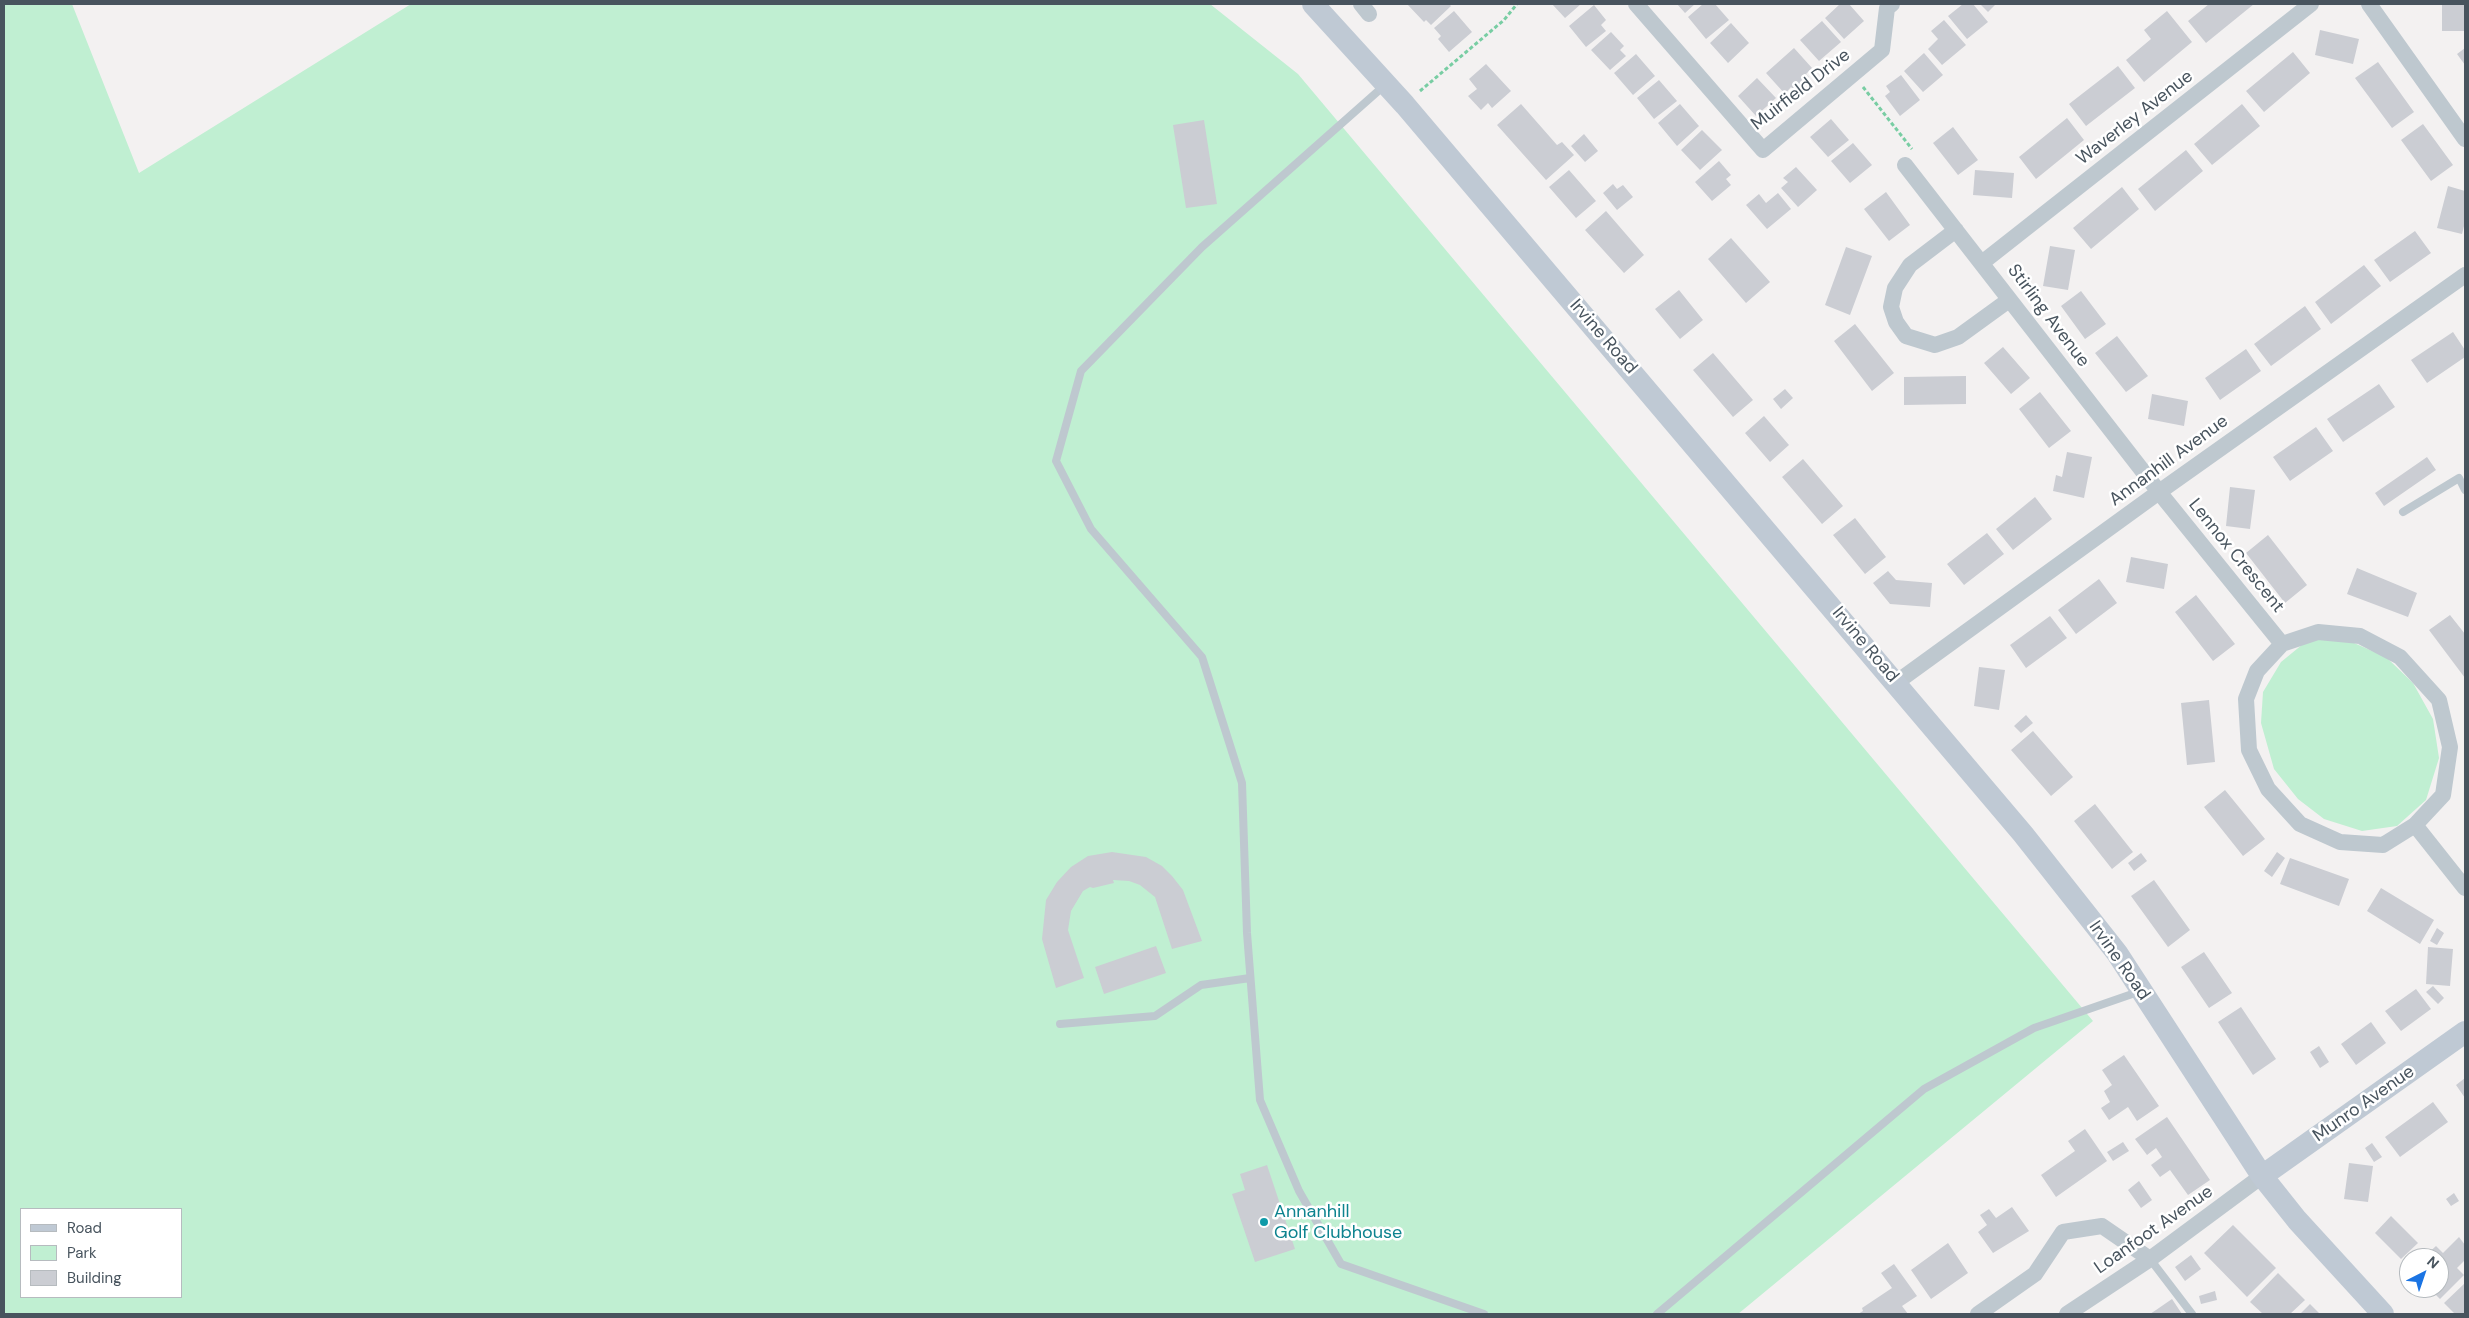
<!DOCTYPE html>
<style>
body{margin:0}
#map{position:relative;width:2469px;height:1318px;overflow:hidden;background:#f3f1f1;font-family:"DM Sans",sans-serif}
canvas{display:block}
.frame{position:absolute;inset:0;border:5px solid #48545e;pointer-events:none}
.legend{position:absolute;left:20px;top:1208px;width:162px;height:90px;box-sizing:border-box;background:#fff;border:1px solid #b6bbbf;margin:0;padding:6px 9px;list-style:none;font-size:15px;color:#48545e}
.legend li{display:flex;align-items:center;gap:10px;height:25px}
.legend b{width:25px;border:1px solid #b6bbbf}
.north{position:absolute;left:2399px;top:1248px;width:50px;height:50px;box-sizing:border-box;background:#fff;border:1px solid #b6bbbf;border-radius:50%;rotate:41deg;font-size:14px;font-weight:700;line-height:20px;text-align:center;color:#48545e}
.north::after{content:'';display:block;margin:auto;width:18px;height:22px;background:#1b74e3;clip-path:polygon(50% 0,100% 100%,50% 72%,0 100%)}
</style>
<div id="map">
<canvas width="2469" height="1318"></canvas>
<div class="frame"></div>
<ul class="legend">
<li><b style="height:6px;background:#bfc9d4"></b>Road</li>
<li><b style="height:14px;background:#c0efd2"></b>Park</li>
<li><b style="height:14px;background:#cbcdd3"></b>Building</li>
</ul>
<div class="north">N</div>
</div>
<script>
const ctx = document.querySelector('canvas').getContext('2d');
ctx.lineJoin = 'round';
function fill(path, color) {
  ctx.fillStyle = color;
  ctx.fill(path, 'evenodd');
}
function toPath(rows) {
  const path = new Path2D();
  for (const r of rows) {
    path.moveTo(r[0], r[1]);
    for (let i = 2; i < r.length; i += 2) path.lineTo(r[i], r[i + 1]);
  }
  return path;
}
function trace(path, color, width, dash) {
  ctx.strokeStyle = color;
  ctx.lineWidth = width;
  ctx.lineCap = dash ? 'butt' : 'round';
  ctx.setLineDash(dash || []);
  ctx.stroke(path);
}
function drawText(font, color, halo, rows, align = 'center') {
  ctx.font = font + ' "DM Sans",sans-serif';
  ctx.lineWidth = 5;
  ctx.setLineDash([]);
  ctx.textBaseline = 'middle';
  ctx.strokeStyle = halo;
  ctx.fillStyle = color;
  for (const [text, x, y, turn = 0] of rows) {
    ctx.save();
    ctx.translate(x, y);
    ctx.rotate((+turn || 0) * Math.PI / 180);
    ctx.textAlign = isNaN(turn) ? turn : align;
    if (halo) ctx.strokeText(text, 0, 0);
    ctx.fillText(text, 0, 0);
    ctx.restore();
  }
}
fill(toPath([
 [4,4,72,4,139,173,411,4,1210,4,1298,74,2093,1021,1738,1314,4,1314],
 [21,1209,181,1209,181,1297,21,1297],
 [2320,639,2354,643,2386,657,2413,683,2433,719,2439,758,2426,800,2397,826,2362,831,2324,819,2298,799,2274,769,2261,723,2263,692,2281,662,2303,644]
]), '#c0efd2');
fill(toPath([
 [1407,4,1449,4,1451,6,1431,25,1426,20,1424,22],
 [1552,4,1581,4,1565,18],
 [1677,4,1695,4,1685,13],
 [1703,4,1715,4,1729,20,1706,39,1688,17],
 [1840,4,1849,4,1864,21,1844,39,1825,18],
 [1963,4,1973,4,1988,22,1967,39,1948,16],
 [1980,4,1996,4,1988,12],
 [2209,4,2254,4,2206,43,2188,21],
 [2442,4,2465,4,2465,31,2442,31],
 [1594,5,1606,20,1601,25,1606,31,1586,47,1569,26],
 [1454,11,1472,32,1449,52,1438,39,1441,36,1434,28],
 [2167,11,2192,42,2144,82,2126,60,2151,39,2144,30],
 [1944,20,1966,45,1942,65,1928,49,1938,39,1931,31],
 [1822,21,1841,42,1819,61,1800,40],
 [1731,23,1749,43,1728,63,1710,43],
 [2320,30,2359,39,2353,64,2315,55],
 [1611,32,1624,46,1620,50,1626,56,1610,70,1591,50],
 [1794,48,1812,68,1806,74,1809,77,1794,90,1791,87,1785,94,1766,73],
 [2465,48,2465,65,2457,54],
 [2293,52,2310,73,2264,112,2246,91],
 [1924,53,1943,75,1923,92,1904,71],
 [1636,54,1655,76,1633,95,1614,73],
 [2378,62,2414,112,2392,128,2355,78],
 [1486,64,1511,91,1492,108,1488,103,1481,110,1468,96,1477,89,1469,79],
 [2118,66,2135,88,2086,126,2069,104],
 [1901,75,1920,100,1900,116,1885,96,1890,92,1886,86],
 [1757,78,1776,98,1756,116,1738,96],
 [1659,80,1677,101,1654,119,1637,98],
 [1521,104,1557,145,1562,142,1574,155,1546,180,1497,125],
 [1680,104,1699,126,1677,146,1658,123],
 [2242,104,2260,126,2212,165,2194,144],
 [2067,118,2084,140,2036,179,2019,157],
 [1831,119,1849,140,1828,157,1810,137],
 [1204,120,1217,204,1186,208,1173,125],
 [2423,124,2453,165,2431,181,2401,140],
 [1953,127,1978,160,1958,175,1933,143],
 [1702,130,1722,150,1700,170,1681,150],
 [1584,134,1598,151,1585,162,1571,146],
 [1853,143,1872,165,1850,183,1831,161],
 [2186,150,2203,171,2155,211,2138,189],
 [1719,161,1731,175,1726,179,1731,185,1712,201,1695,182],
 [1796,167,1817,190,1798,207,1781,188,1788,182,1783,178],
 [1569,170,1596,201,1576,218,1549,187],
 [1975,170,2014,173,2012,198,1973,195],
 [1613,184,1617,189,1623,185,1633,197,1617,210,1603,193],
 [2448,186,2465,191,2465,222,2462,234,2437,228],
 [2122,187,2139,209,2091,249,2073,228],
 [1886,192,1910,225,1889,241,1864,209],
 [1778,193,1791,209,1767,229,1746,205,1759,194,1766,203],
 [1606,211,1644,255,1624,273,1585,230],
 [2415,231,2431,253,2390,282,2374,260],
 [1731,238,1770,282,1746,303,1708,259],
 [2050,246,2075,250,2068,290,2043,286],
 [1846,247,1872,256,1850,315,1825,305],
 [2364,265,2381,286,2331,324,2315,302],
 [1679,290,1703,320,1680,339,1655,309],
 [2081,291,2106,324,2085,339,2061,306],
 [2305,306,2321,329,2271,366,2254,344],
 [1855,324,1894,373,1872,391,1834,341],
 [2453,332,2465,350,2465,357,2427,383,2411,360],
 [2117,336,2148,376,2126,392,2095,353],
 [2003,347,2030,378,2011,394,1984,363],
 [2246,349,2261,371,2220,400,2205,378],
 [1713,353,1753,400,1733,417,1693,370],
 [1966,376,1966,404,1904,405,1904,377],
 [2379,384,2395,407,2343,442,2327,419],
 [1785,389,1793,398,1781,409,1773,399],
 [2040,392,2071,431,2049,448,2019,409],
 [2152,394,2188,401,2184,426,2148,419],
 [1764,416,1789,445,1770,462,1745,433],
 [2316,427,2333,451,2290,481,2273,457],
 [2067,452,2092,457,2084,498,2053,491,2056,475,2062,477],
 [2427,457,2436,470,2384,506,2375,493],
 [1803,459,1843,506,1822,524,1782,477],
 [2230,487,2255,490,2250,529,2226,526],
 [2035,497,2052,519,2013,550,1996,529],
 [1855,518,1886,557,1865,574,1833,535],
 [1987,533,2004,554,1964,585,1947,564],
 [2268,535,2307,585,2285,603,2246,553],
 [2131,557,2168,564,2164,589,2126,582],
 [2357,568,2417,593,2408,617,2347,594],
 [1888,571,1896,580,1932,583,1930,607,1890,604,1873,583],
 [2099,579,2117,603,2076,634,2058,610],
 [2196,595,2235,644,2213,661,2175,612],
 [2450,615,2465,634,2465,678,2429,630],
 [2050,616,2067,638,2026,668,2010,645],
 [1979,667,2005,670,1999,710,1974,706],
 [2209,700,2215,762,2187,765,2181,703],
 [2026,715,2033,723,2021,733,2014,726],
 [2033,731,2073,777,2051,796,2011,750],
 [2225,790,2265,839,2243,856,2204,807],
 [2095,804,2133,852,2112,869,2074,821],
 [1112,852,1146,857,1162,866,1172,876,1183,890,1202,941,1172,949,1155,897,1140,885,1129,881,1113,880,1114,883,1093,888,1090,887,1083,891,1071,911,1068,930,1084,978,1056,988,1042,939,1046,900,1057,882,1071,867,1088,856],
 [2277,852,2285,858,2272,877,2264,871],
 [2141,853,2147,861,2134,871,2128,863],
 [2290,858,2349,879,2339,906,2280,884],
 [2154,880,2190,930,2168,947,2131,896],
 [2381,888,2434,920,2420,944,2367,911],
 [2437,928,2444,933,2437,945,2430,941],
 [1156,946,1166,973,1104,994,1095,967],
 [2428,947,2453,949,2450,986,2426,984],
 [2204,952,2232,993,2209,1008,2181,967],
 [2433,986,2444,998,2438,1004,2426,992],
 [2416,989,2431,1009,2401,1031,2385,1011],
 [2241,1007,2276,1059,2253,1075,2218,1022],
 [2371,1022,2386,1043,2356,1065,2341,1044],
 [2319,1046,2329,1062,2320,1068,2310,1052],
 [2124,1055,2159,1106,2137,1121,2128,1107,2109,1120,2101,1108,2110,1102,2104,1091,2112,1085,2102,1070],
 [2465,1078,2465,1098,2456,1085],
 [2433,1102,2448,1122,2400,1157,2385,1137],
 [2167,1117,2210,1180,2188,1195,2170,1170,2160,1177,2151,1165,2162,1157,2156,1148,2147,1155,2135,1139],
 [2085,1129,2107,1161,2056,1197,2041,1175,2075,1151,2068,1141],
 [2123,1142,2129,1151,2113,1161,2107,1152],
 [2372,1143,2382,1157,2374,1162,2365,1148],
 [2349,1163,2373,1166,2368,1202,2344,1199],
 [1267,1165,1295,1249,1255,1262,1232,1194,1245,1190,1240,1174],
 [2139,1181,2152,1200,2141,1208,2128,1190],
 [2454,1193,2459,1201,2451,1206,2446,1199],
 [2012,1207,2029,1231,1993,1253,1978,1232,1987,1225,1980,1215,1989,1209,1996,1218],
 [2391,1216,2418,1243,2401,1259,2375,1233],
 [2233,1225,2276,1268,2247,1297,2204,1253],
 [2459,1237,2465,1245,2465,1260,2457,1268,2464,1275,2440,1299,2429,1288,2439,1288,2439,1258,2423,1258,2436,1246,2443,1253],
 [1948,1243,1968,1273,1931,1299,1911,1270],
 [2191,1255,2201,1269,2185,1281,2175,1267],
 [1894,1264,1917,1296,1902,1306,1908,1314,1858,1314,1863,1311,1862,1308,1892,1288,1881,1273],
 [2278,1273,2305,1300,2290,1314,2263,1314,2250,1302],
 [2465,1283,2465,1314,2455,1314,2444,1303],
 [2215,1291,2217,1300,2201,1304,2199,1296],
 [2172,1299,2182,1314,2150,1314,2156,1310],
 [2310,1304,2320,1314,2300,1314]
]), '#cbcdd3');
trace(toPath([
 [1863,87,1912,149],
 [1420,91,1504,20,1517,4]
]), '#78cda3', 3, [4, 2.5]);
trace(toPath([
 [1385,85,1202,247,1081,371,1056,461,1091,529,1202,657,1242,783,1247,933,1260,1100,1299,1191,1341,1264,1484,1314],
 [2403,512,2459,478,2465,490],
 [1060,1024,1155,1016,1201,985,1250,978],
 [2150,1259,2192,1314],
 [1657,1314,1924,1089,2034,1028,2138,992]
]), '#bec8cf', 8);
trace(toPath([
 [1361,4,1369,14],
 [1636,4,1763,150,1882,50,1887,8,1892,4],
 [2369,4,2465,139],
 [1905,165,2159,492,2282,644,2318,632,2360,636,2400,657,2439,700,2450,747,2443,795,2415,825],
 [1956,230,1910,265,1895,288,1891,307,1896,322,1906,336,1935,345,1958,337,2009,300],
 [1983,262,2311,4],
 [2282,644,2257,671,2246,699,2249,750,2268,789,2300,824,2340,842,2383,845,2415,825,2465,888],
 [1897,682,2159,492,2465,275],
 [1978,1314,2035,1274,2063,1232,2102,1226,2150,1259],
 [2067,1314,2150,1259,2262,1176]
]), '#bec8cf', 16);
trace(toPath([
 [1313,4,1405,105,2023,834,2117,953,2262,1176,2297,1220,2383,1314],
 [2262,1176,2465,1032]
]), '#bfc9d4', 22);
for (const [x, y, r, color] of [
 [1264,1222,5,"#0f9aa8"]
]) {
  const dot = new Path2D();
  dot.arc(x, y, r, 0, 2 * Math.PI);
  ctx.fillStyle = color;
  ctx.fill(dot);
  trace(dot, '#fff', 2);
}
drawText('18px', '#48545e', '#fff', [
 ["Muirfield Drive",1801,90,-38],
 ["Waverley Avenue",2135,118,-38],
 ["Stirling Avenue",2048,316,53],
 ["Irvine Road",1603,337,49],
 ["Annanhill Avenue",2169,461,-36],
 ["Lennox Crescent",2236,556,51],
 ["Irvine Road",1865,645,50],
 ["Irvine Road",2119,961,55],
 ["Munro Avenue",2364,1104,-35],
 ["Loanfoot Avenue",2154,1230,-35]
]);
drawText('18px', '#0d838f', '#fff', [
 ["Annanhill",1274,1212],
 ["Golf Clubhouse",1274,1233]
], 'left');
</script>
